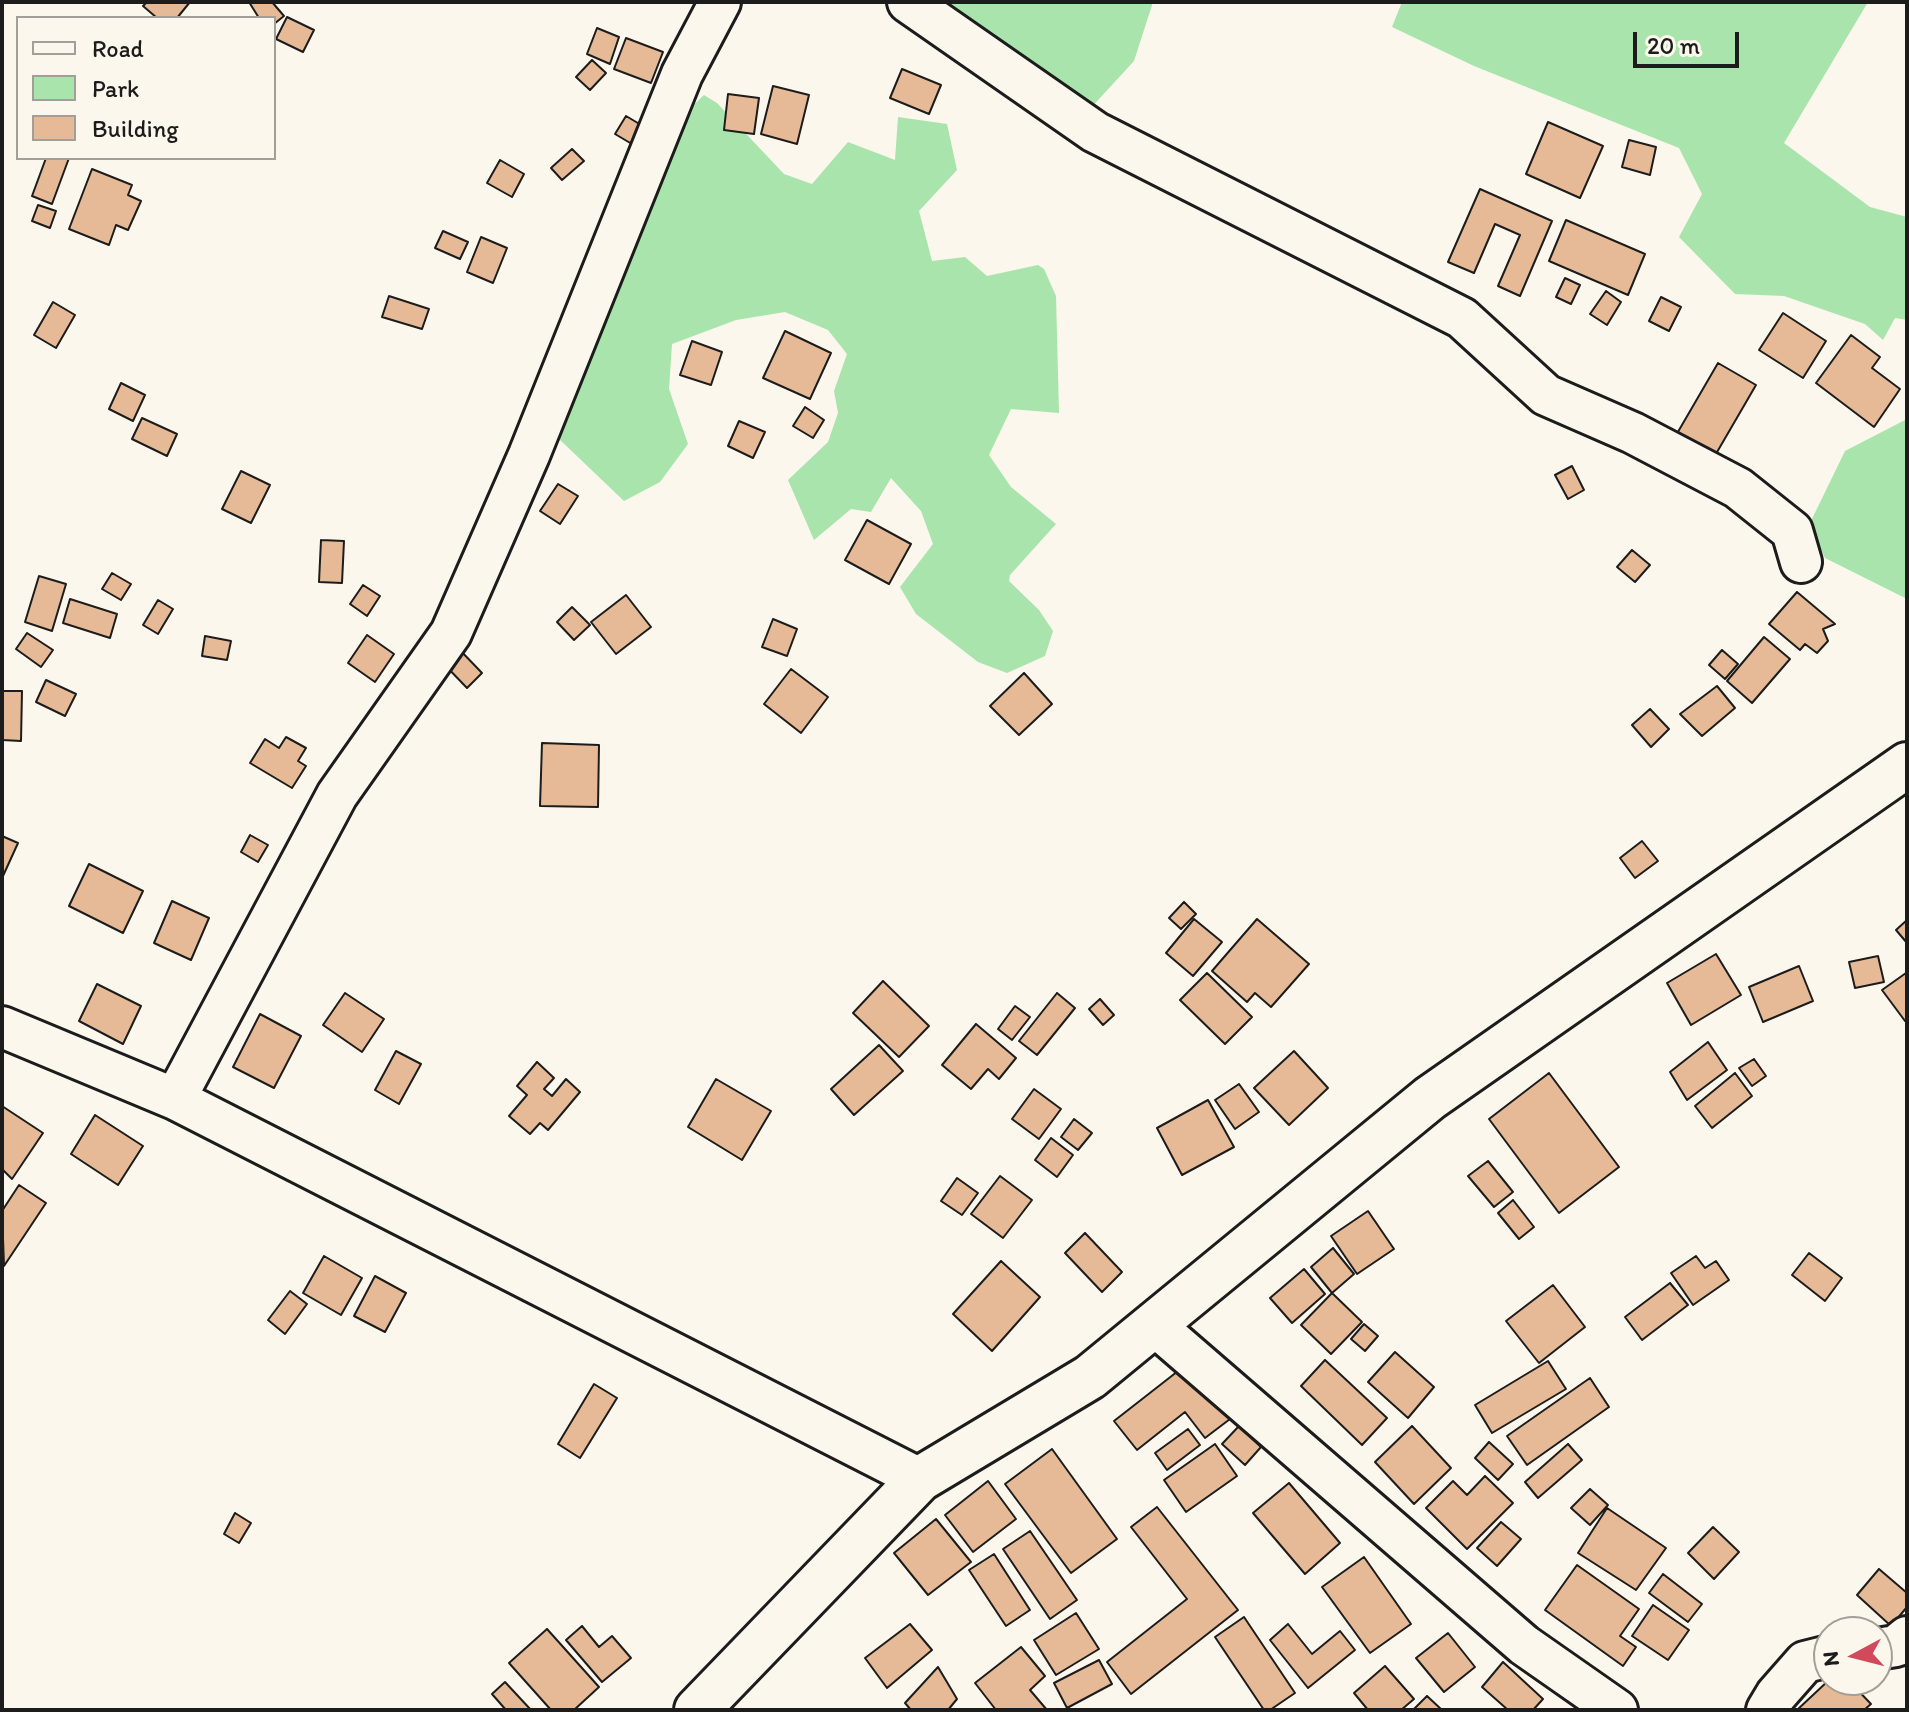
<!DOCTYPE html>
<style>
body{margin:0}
#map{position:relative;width:1909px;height:1712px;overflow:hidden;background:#fbf7ec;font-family:Itim,sans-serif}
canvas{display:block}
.frame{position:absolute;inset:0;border:4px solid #1c1c1c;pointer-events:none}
.legend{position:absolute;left:16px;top:16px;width:260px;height:144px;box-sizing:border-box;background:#fbf7ec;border:2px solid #a29f99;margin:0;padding:10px 14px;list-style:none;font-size:24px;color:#1c1c1c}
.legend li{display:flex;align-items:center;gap:16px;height:40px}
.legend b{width:40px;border:2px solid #a29f99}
.north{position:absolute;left:1813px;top:1616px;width:80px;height:80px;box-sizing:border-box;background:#fbf7ec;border:2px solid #a29f99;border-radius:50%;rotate:263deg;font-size:22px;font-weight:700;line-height:32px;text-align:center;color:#1c1c1c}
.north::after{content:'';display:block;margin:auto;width:28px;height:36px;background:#d1495b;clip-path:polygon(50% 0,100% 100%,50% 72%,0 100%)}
.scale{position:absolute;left:1633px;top:32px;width:106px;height:36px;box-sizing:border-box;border:4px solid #1c1c1c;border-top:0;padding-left:10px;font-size:24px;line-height:28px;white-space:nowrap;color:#1c1c1c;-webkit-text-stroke:6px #fbf7ec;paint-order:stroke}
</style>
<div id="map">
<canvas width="1909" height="1712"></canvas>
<div class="frame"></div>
<ul class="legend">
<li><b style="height:10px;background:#fbf7ec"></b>Road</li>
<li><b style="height:22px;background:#a8e4ab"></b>Park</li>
<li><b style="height:22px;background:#e7ba97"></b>Building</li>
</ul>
<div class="north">N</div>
<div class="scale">20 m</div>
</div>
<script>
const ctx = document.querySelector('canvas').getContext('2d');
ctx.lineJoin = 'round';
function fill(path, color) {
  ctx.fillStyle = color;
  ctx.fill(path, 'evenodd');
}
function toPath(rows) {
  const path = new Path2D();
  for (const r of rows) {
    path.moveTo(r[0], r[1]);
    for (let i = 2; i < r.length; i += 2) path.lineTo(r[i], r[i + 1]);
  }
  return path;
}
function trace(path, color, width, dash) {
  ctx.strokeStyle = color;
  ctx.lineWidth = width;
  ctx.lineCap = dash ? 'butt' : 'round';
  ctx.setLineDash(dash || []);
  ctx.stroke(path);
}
fill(toPath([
 [941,2,1153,2,1134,61,1088,111],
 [1402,2,1868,2,1784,143,1870,207,1907,217,1907,320,1895,318,1883,340,1865,324,1784,296,1735,294,1679,237,1702,194,1679,148,1474,66,1392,27],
 [704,95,717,103,784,174,812,184,848,142,895,160,898,117,947,124,957,170,919,211,932,261,965,257,987,276,1038,265,1044,269,1056,296,1059,413,1011,409,989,455,1011,487,1056,524,1010,575,1009,581,1039,610,1053,631,1045,656,1007,673,978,662,916,614,900,587,933,544,921,511,891,478,871,512,851,509,814,540,788,480,828,442,838,413,834,391,847,354,828,330,785,312,736,320,672,344,669,389,688,444,660,482,624,501,535,416,654,143],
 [1907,419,1907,599,1825,558,1810,523,1845,451]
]), '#a8e4ab');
const building = toPath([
 [147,2,190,2,177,18,157,18,143,6,147,2],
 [249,2,272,2,284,16,274,24,274,18,259,18,249,2],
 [287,17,314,30,303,52,276,39,287,17],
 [597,28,619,37,610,64,587,54,597,28],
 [626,38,663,52,651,83,614,69,626,38],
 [592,60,606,73,590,90,576,77,592,60],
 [902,69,941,85,929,114,890,98,902,69],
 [773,86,809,95,797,144,761,134,773,86],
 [728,94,759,98,754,134,724,130,728,94],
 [626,116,648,129,637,147,615,134,626,116],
 [1548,122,1603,146,1580,198,1526,174,1548,122],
 [1629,140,1656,147,1650,175,1622,167,1629,140],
 [572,149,584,161,562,180,551,168,572,149],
 [46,158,69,158,52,204,32,196,46,158],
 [500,160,524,174,512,197,487,183,500,160],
 [92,169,132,185,128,195,141,201,128,230,116,225,109,245,69,229,92,169],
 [1480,189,1552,221,1520,296,1498,286,1520,235,1495,224,1474,273,1448,262,1480,189],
 [38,205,56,211,50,228,32,221,38,205],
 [1566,220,1645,254,1628,295,1549,261,1566,220],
 [443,231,468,242,460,259,435,248,443,231],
 [481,237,507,248,493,283,467,272,481,237],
 [1565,278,1580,285,1571,304,1556,297,1565,278],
 [1606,291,1621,302,1607,325,1590,314,1606,291],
 [389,296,429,309,422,329,382,317,389,296],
 [1661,297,1681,307,1669,331,1649,321,1661,297],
 [53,302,75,315,56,348,34,335,53,302],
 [1783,313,1826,341,1803,378,1759,350,1783,313],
 [785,331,831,353,810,399,763,378,785,331],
 [1851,335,1880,357,1872,368,1900,389,1874,427,1816,383,1851,335],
 [692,341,722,352,711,385,680,375,692,341],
 [1718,363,1756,385,1713,459,1675,437,1718,363],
 [121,383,145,395,133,421,109,409,121,383],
 [805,407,824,420,813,438,793,426,805,407],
 [142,418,177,434,167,456,132,439,142,418],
 [739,421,765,432,753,458,728,446,739,421],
 [1572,466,1584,490,1568,499,1555,475,1572,466],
 [241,471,270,485,251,523,222,509,241,471],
 [558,484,578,496,560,524,540,511,558,484],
 [867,520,911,544,889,584,845,560,867,520],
 [321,540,344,541,342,583,319,582,321,540],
 [1632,550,1650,565,1635,582,1617,567,1632,550],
 [112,573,131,584,121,600,102,589,112,573],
 [39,576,66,584,52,631,25,622,39,576],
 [363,585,380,596,367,616,350,604,363,585],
 [1797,592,1835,624,1823,629,1828,641,1817,653,1805,644,1800,650,1769,624,1797,592],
 [626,595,651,627,616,654,591,622,626,595],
 [70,599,117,614,110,638,63,623,70,599],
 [158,600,173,609,158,634,143,625,158,600],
 [572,607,590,625,574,640,557,622,572,607],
 [773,619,797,629,787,656,762,647,773,619],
 [27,633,53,650,41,667,16,649,27,633],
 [367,635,394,654,375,682,348,663,367,635],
 [205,636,231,641,227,660,202,656,205,636],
 [1764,637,1790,659,1752,703,1727,681,1764,637],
 [458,648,482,673,467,688,442,662,458,648],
 [1722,650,1738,664,1725,679,1709,665,1722,650],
 [791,669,828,697,801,733,764,704,791,669],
 [1024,673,1052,704,1019,735,990,706,1024,673],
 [46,680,76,694,65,716,36,702,46,680],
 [1717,686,1735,708,1702,736,1680,714,1717,686],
 [2,691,22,691,21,741,2,740,2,691],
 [1650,709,1669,729,1651,747,1632,725,1650,709],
 [286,737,306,748,298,761,306,766,292,788,250,763,265,739,279,748,286,737],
 [542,743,599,745,598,807,540,806,542,743],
 [250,835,268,845,258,862,241,852,250,835],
 [2,836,18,843,3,876,2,876,2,836],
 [1642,841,1658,861,1635,878,1620,858,1642,841],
 [89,864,143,891,123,933,69,906,89,864],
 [172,901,209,918,191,960,154,943,172,901],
 [1184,902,1196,914,1181,929,1169,918,1184,902],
 [1194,919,1222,942,1193,976,1166,953,1194,919],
 [1257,919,1309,964,1271,1007,1255,993,1247,1002,1212,971,1257,919],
 [1907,920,1907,943,1896,930,1907,920],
 [1716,954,1741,995,1691,1025,1667,983,1716,954],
 [1878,956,1884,982,1855,988,1849,962,1878,956],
 [1799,966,1813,1001,1763,1022,1749,987,1799,966],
 [1207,973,1252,1017,1225,1044,1180,1000,1207,973],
 [1906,973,1907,1019,1905,1021,1882,990,1906,973],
 [883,981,929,1026,899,1057,853,1013,883,981],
 [97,984,141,1006,123,1044,79,1021,97,984],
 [345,993,384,1019,362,1052,323,1025,345,993],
 [1057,993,1075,1008,1037,1055,1019,1041,1057,993],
 [1100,999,1114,1015,1103,1025,1089,1009,1100,999],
 [1015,1006,1030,1017,1012,1040,998,1029,1015,1006],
 [260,1014,301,1036,274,1088,233,1067,260,1014],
 [976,1024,1016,1058,999,1079,988,1069,971,1089,942,1065,976,1024],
 [1708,1042,1727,1070,1687,1100,1670,1072,1708,1042],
 [879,1045,903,1071,854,1115,831,1089,879,1045],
 [396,1051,421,1064,399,1104,375,1090,396,1051],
 [1294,1051,1328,1088,1289,1125,1254,1088,1294,1051],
 [1754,1059,1766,1076,1752,1086,1739,1068,1754,1059],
 [537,1062,554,1078,544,1089,552,1096,566,1079,580,1092,548,1130,540,1123,530,1134,509,1116,527,1095,517,1086,537,1062],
 [1549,1073,1619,1167,1559,1213,1489,1119,1549,1073],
 [1735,1073,1752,1096,1712,1128,1695,1106,1735,1073],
 [716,1079,771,1111,742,1160,688,1127,716,1079],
 [1239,1084,1259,1112,1235,1129,1215,1100,1239,1084],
 [1034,1089,1061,1109,1039,1139,1012,1119,1034,1089],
 [1208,1100,1234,1147,1182,1175,1157,1128,1208,1100],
 [2,1106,43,1133,12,1179,2,1169,2,1106],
 [95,1115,143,1146,118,1185,71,1154,95,1115],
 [1074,1119,1092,1133,1078,1150,1061,1137,1074,1119],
 [1051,1138,1073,1155,1057,1177,1035,1160,1051,1138],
 [1488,1161,1513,1192,1494,1207,1468,1176,1488,1161],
 [1000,1176,1032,1200,1003,1238,971,1214,1000,1176],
 [957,1178,978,1193,962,1215,941,1201,957,1178],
 [19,1185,46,1203,4,1266,2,1211,19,1185],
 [1513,1200,1534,1227,1519,1239,1498,1213,1513,1200],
 [1368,1211,1394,1249,1357,1274,1331,1236,1368,1211],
 [1085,1233,1122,1272,1102,1292,1065,1253,1085,1233],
 [1333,1248,1354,1274,1332,1293,1311,1267,1333,1248],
 [1809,1253,1842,1278,1825,1301,1792,1275,1809,1253],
 [324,1256,362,1278,341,1315,303,1293,324,1256],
 [1696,1256,1705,1268,1716,1261,1729,1280,1693,1305,1671,1273,1696,1256],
 [1001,1261,1040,1297,992,1351,953,1314,1001,1261],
 [1304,1269,1325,1294,1292,1323,1270,1298,1304,1269],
 [375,1276,406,1293,385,1332,354,1316,375,1276],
 [1670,1283,1688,1305,1642,1340,1625,1317,1670,1283],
 [1553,1285,1585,1327,1539,1363,1506,1321,1553,1285],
 [290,1291,307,1304,285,1334,268,1320,290,1291],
 [1332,1293,1362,1322,1331,1354,1301,1325,1332,1293],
 [1364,1324,1378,1336,1365,1351,1351,1339,1364,1324],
 [1395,1352,1434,1387,1408,1418,1368,1382,1395,1352],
 [1325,1360,1387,1418,1362,1445,1301,1386,1325,1360],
 [1548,1361,1566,1389,1492,1433,1475,1405,1548,1361],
 [1187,1364,1230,1419,1205,1438,1185,1412,1137,1450,1114,1421,1187,1364],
 [1590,1378,1609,1407,1527,1465,1507,1436,1590,1378],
 [594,1384,617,1398,580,1458,558,1444,594,1384],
 [1239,1426,1261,1447,1245,1465,1222,1444,1239,1426],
 [1412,1426,1451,1468,1414,1504,1375,1462,1412,1426],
 [1188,1429,1200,1445,1167,1470,1155,1453,1188,1429],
 [1489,1442,1513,1464,1498,1480,1475,1458,1489,1442],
 [1215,1444,1237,1476,1186,1512,1164,1480,1215,1444],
 [1568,1444,1582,1460,1538,1498,1525,1482,1568,1444],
 [1052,1449,1117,1539,1071,1573,1005,1484,1052,1449],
 [1485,1476,1513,1503,1467,1549,1426,1508,1453,1481,1467,1495,1485,1476],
 [988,1481,1016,1519,973,1552,945,1515,988,1481],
 [1289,1483,1340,1543,1305,1574,1253,1513,1289,1483],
 [1590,1489,1608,1505,1590,1525,1571,1508,1590,1489],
 [1157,1507,1238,1610,1131,1694,1107,1662,1187,1599,1131,1527,1157,1507],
 [1607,1508,1666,1548,1636,1590,1578,1553,1607,1508],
 [235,1513,251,1523,239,1543,224,1534,235,1513],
 [936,1519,971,1562,928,1595,894,1553,936,1519],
 [1501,1522,1521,1539,1497,1566,1477,1548,1501,1522],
 [1713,1527,1739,1552,1714,1579,1688,1553,1713,1527],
 [1030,1531,1077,1600,1050,1619,1003,1549,1030,1531],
 [994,1554,1030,1610,1006,1626,969,1570,994,1554],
 [1364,1557,1411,1624,1370,1653,1322,1587,1364,1557],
 [1577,1565,1639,1609,1620,1636,1636,1647,1623,1666,1545,1610,1577,1565],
 [1879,1569,1907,1593,1907,1607,1891,1626,1857,1595,1879,1569],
 [1663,1574,1702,1604,1688,1622,1649,1593,1663,1574],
 [1653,1605,1689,1630,1668,1660,1632,1636,1653,1605],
 [1076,1613,1099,1649,1056,1675,1034,1640,1076,1613],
 [1244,1617,1295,1693,1270,1710,1264,1710,1215,1637,1244,1617],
 [910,1624,932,1650,887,1688,865,1658,910,1624],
 [1288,1624,1312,1654,1340,1631,1355,1650,1308,1688,1270,1640,1288,1624],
 [582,1626,599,1647,612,1636,631,1658,602,1682,566,1640,582,1626],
 [547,1629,599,1687,574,1710,551,1710,509,1663,547,1629],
 [1448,1633,1475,1667,1444,1692,1416,1658,1448,1633],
 [1021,1647,1045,1676,1030,1690,1047,1710,996,1710,975,1683,1021,1647],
 [1099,1660,1112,1684,1067,1708,1054,1683,1099,1660],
 [1503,1662,1543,1699,1533,1710,1508,1710,1482,1687,1503,1662],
 [1385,1666,1414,1699,1401,1710,1368,1710,1354,1693,1385,1666],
 [938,1667,957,1699,948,1710,911,1710,905,1703,938,1667],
 [1829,1680,1848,1680,1871,1704,1864,1710,1797,1710,1829,1680],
 [505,1682,531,1710,506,1710,492,1694,505,1682],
 [1427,1696,1442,1710,1413,1710,1427,1696]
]);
fill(building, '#e7ba97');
trace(building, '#1c1c1c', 2);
const minor = toPath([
 [908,2,1095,132,1462,318,1546,395,1633,433,1738,488,1792,531,1801,562],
 [2,1027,175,1099,920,1479],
 [175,1099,337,795,451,633,529,455,682,74,720,2],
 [1153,1324,1524,1645,1617,1710],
 [1877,1649,1896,1646,1907,1637],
 [1767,1710,1776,1695,1805,1662,1829,1656]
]);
const tertiary = toPath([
 [697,1710,920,1479,1090,1377,1430,1098,1907,765]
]);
trace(minor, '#1c1c1c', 46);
trace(tertiary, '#1c1c1c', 50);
trace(minor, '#fbf7ec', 40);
trace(tertiary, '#fbf7ec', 44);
</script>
